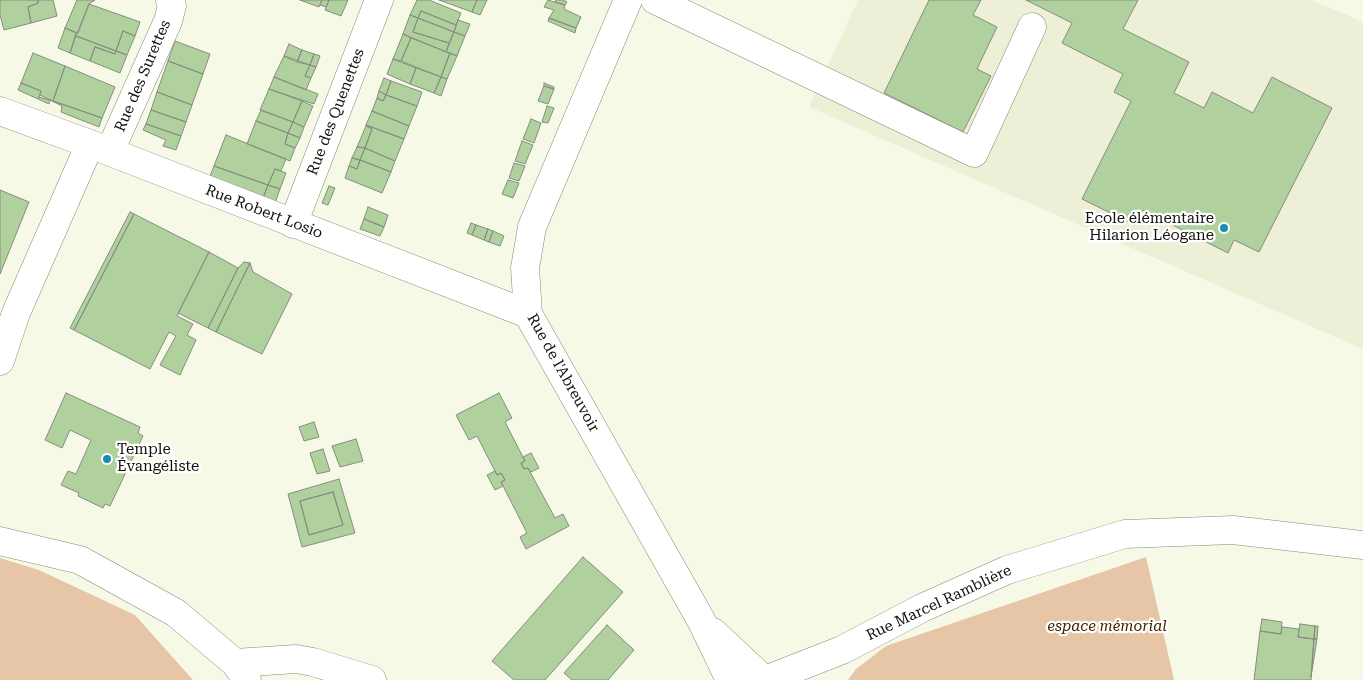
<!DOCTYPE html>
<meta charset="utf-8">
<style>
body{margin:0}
canvas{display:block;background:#f7f9e7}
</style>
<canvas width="1363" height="680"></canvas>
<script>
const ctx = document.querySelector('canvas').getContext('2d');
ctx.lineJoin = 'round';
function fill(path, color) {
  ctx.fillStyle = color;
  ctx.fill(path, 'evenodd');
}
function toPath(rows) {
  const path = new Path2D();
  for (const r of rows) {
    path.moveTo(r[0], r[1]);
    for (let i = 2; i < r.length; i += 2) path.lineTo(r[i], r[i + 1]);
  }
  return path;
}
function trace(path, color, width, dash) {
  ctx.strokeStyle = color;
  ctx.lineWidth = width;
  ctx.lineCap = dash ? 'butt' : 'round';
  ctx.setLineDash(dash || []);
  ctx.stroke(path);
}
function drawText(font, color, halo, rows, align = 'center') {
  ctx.font = font + ' "Roboto Serif",serif';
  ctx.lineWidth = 4.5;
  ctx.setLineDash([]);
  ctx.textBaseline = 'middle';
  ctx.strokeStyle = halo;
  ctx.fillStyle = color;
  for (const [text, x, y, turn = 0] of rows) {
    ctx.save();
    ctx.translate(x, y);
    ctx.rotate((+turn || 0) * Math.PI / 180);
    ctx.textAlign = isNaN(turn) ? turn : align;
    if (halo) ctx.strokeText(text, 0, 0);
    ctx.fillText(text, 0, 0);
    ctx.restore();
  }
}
fill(toPath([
 [858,0,1312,0,1363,22,1363,349,809,107]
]), '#edefd6');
fill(toPath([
 [1146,557,1174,680,848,680,856,669,886,646],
 [0,558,39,570,135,615,193,680,0,680]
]), '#e7c6a7');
const building = toPath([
 [0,0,38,0,38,3,28,7,31,23,4,30,0,15,0,0],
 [38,0,53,0,57,16,31,23,28,7,38,3,38,0],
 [77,0,95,0,89,4,78,33,65,28,77,0],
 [300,0,322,0,319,7,300,0],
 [322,0,329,0,326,7,320,5,322,0],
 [329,0,348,0,341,16,325,10,329,0],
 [417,0,429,0,461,13,456,25,421,11,418,18,410,15,417,0],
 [439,0,477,0,472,12,439,0],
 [477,0,487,0,480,15,472,12,477,0],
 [548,0,565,5,564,9,581,17,576,28,549,18,554,10,544,7,548,0],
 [556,0,563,0,567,2,565,5,555,2,556,0],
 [929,0,981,0,973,15,997,27,977,69,991,76,963,132,884,93,929,0],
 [1026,0,1138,0,1123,29,1189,62,1174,93,1204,108,1212,92,1253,113,1272,77,1332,108,1259,252,1234,240,1228,253,1143,210,1135,225,1082,199,1131,101,1114,92,1123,74,1062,43,1072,23,1026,0],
 [89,4,140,22,135,36,123,31,116,51,76,36,89,4],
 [421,11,456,25,454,32,418,18,421,11],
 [410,15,418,18,413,32,449,43,446,52,403,34,410,15],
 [418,18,454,32,449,43,413,32,418,18],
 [549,18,576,28,575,33,548,21,549,18],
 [458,20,470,24,465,36,454,32,458,20],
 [65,28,76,33,70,53,58,48,65,28],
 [123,31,135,36,127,55,116,51,123,31],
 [454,32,465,36,457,56,446,52,454,32],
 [403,34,411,38,401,61,393,59,403,34],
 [76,36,116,51,115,54,95,47,90,61,70,53,76,36],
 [411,38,450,53,441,77,401,61,411,38],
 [175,41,210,54,203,74,168,61,175,41],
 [289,44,302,50,297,62,284,56,289,44],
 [95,47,115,54,116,51,127,55,120,73,90,61,95,47],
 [302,50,314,54,310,65,297,62,302,50],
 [33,53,65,66,53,101,40,95,41,91,21,83,33,53],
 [450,53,457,56,447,79,441,77,450,53],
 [314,54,320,56,316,67,310,65,314,54],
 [284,56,310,65,305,76,311,78,306,90,274,77,284,56],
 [393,59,416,68,410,84,387,74,393,59],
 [168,61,203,74,192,105,157,92,168,61],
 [310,65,316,67,311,78,305,76,310,65],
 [65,66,115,87,102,118,53,101,65,66],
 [416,68,441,77,434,93,410,84,416,68],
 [274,77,318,94,314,104,269,89,274,77],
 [441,77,447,79,441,96,434,93,441,77],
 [384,78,391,81,386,95,379,91,384,78],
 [391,81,422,92,417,106,386,95,391,81],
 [21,83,41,91,38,99,18,90,21,83],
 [544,83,554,87,554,89,544,86,544,83],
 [544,86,554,89,548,104,538,101,544,86],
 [269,89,302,101,293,122,260,110,269,89],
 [379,91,386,95,383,101,377,98,379,91],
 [157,92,192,105,186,122,151,110,157,92],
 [386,95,417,106,409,126,372,111,377,98,383,101,386,95],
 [39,97,50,100,49,104,38,99,39,97],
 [50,100,102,118,99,127,61,112,62,106,50,100],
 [302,101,313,106,304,127,293,122,302,101],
 [547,106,554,108,548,123,542,122,547,106],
 [151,110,186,122,181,136,146,124,151,110],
 [261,110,293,122,288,133,256,121,261,110],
 [372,111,409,126,404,139,366,125,372,111],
 [531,119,541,123,534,143,523,139,531,119],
 [256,121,288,133,285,144,295,148,290,161,247,144,256,121],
 [293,122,304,127,300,138,288,133,293,122],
 [146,124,181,136,176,150,163,146,166,140,143,130,146,124],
 [366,125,404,139,395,161,365,148,372,129,366,125],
 [366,126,372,129,365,148,357,147,366,126],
 [288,133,300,138,295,148,285,144,288,133],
 [226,135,286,159,281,171,275,169,268,185,214,166,226,135],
 [522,141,533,145,525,164,515,161,522,141],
 [357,147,365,148,360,160,352,158,357,147],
 [365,148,395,161,391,172,360,160,365,148],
 [352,158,360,160,357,169,349,166,352,158],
 [360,160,391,172,382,193,345,178,349,166,357,169,360,160],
 [514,163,525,166,519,181,509,178,514,163],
 [214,166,268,185,263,198,210,176,214,166],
 [275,169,286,173,280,189,268,185,275,169],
 [508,180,519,183,513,198,502,194,508,180],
 [268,185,280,189,275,203,263,198,268,185],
 [329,186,335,188,328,205,322,203,329,186],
 [0,190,29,202,0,274,0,190],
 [368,207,388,215,384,227,364,219,368,207],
 [130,212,134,214,74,330,70,328,130,212],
 [134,214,209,252,177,316,193,324,187,335,196,340,180,375,160,365,176,336,169,332,150,369,74,330,134,214],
 [364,219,384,227,380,236,360,229,364,219],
 [471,223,476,225,472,235,467,233,471,223],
 [476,225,488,229,484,240,472,235,476,225],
 [488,229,493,231,489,242,484,240,488,229],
 [493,231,504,236,500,246,489,242,493,231],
 [209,252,238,268,208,328,178,313,209,252],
 [244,262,250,263,216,332,208,328,238,268,244,262],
 [250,263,253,272,292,294,262,354,216,332,250,263],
 [66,393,140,427,138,433,143,436,110,506,105,504,103,508,78,496,79,493,61,485,68,471,76,474,91,440,70,430,62,448,45,440,66,393],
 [499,393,512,418,505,422,525,461,521,463,524,469,528,468,555,518,563,514,569,526,526,549,520,537,527,533,501,482,505,480,501,473,497,475,477,436,469,440,456,415,499,393],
 [314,422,319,437,304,441,299,427,314,422],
 [356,439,363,461,340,467,332,446,356,439],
 [323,449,330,471,317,474,310,453,323,449],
 [531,453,539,468,531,472,528,468,524,469,521,463,525,461,523,457,531,453],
 [495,471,497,475,501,473,505,480,501,482,503,486,495,490,487,475,495,471],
 [339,479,355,533,302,547,288,494,339,479],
 [333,492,343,525,309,535,300,501,333,492],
 [333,492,343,525,309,535,300,501,333,492],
 [583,557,623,592,545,680,514,680,492,661,583,557],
 [1262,619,1282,622,1281,634,1260,631,1262,619],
 [1300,624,1315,626,1314,639,1298,637,1300,624],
 [607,625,634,650,608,680,572,680,564,673,607,625],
 [1315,626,1318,626,1317,639,1314,639,1315,626],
 [1282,627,1299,629,1298,637,1314,639,1311,680,1254,680,1260,631,1281,634,1282,627],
 [1314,639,1317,639,1311,677,1314,639]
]);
fill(building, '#b0d19e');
trace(building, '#848d7f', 1);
const minor = toPath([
 [628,0,532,227,525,268,528,314,701,620,730,680],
 [655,0,974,153,1032,27],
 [0,111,90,144,528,314],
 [110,151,168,21,172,6,170,0],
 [293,224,379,0],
 [0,361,16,313,90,144],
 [0,541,80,560,176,613,235,663,247,680],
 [713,632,761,677],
 [235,663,296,659,313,662,372,680],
 [773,677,842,650,922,608,1007,570,1125,534,1233,530,1363,545]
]);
trace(minor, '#878979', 29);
trace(minor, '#fff', 28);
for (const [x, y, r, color] of [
 [1224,228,5,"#1b8cb1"],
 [107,459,5,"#1b8cb1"]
]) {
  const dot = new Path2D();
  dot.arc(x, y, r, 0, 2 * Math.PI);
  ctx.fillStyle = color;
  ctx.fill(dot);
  trace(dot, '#fff', 2);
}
drawText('15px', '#13130d', '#fff', [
 ["Rue des Surettes",143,76,-67],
 ["Rue des Quenettes",336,112,-69],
 ["Rue Robert Losio",264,212,21],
 ["Rue de l'Abreuvoir",563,373,61],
 ["Rue Marcel Ramblière",939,603,-25]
]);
drawText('15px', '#13130d', '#fff', [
 ["Ecole élémentaire",1214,219],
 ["Hilarion Léogane",1214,236],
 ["Temple",117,450,"left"],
 ["Évangéliste",117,467,"left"]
], 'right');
drawText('italic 15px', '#402300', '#fff', [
 ["espace mémorial",1107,627]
]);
</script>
